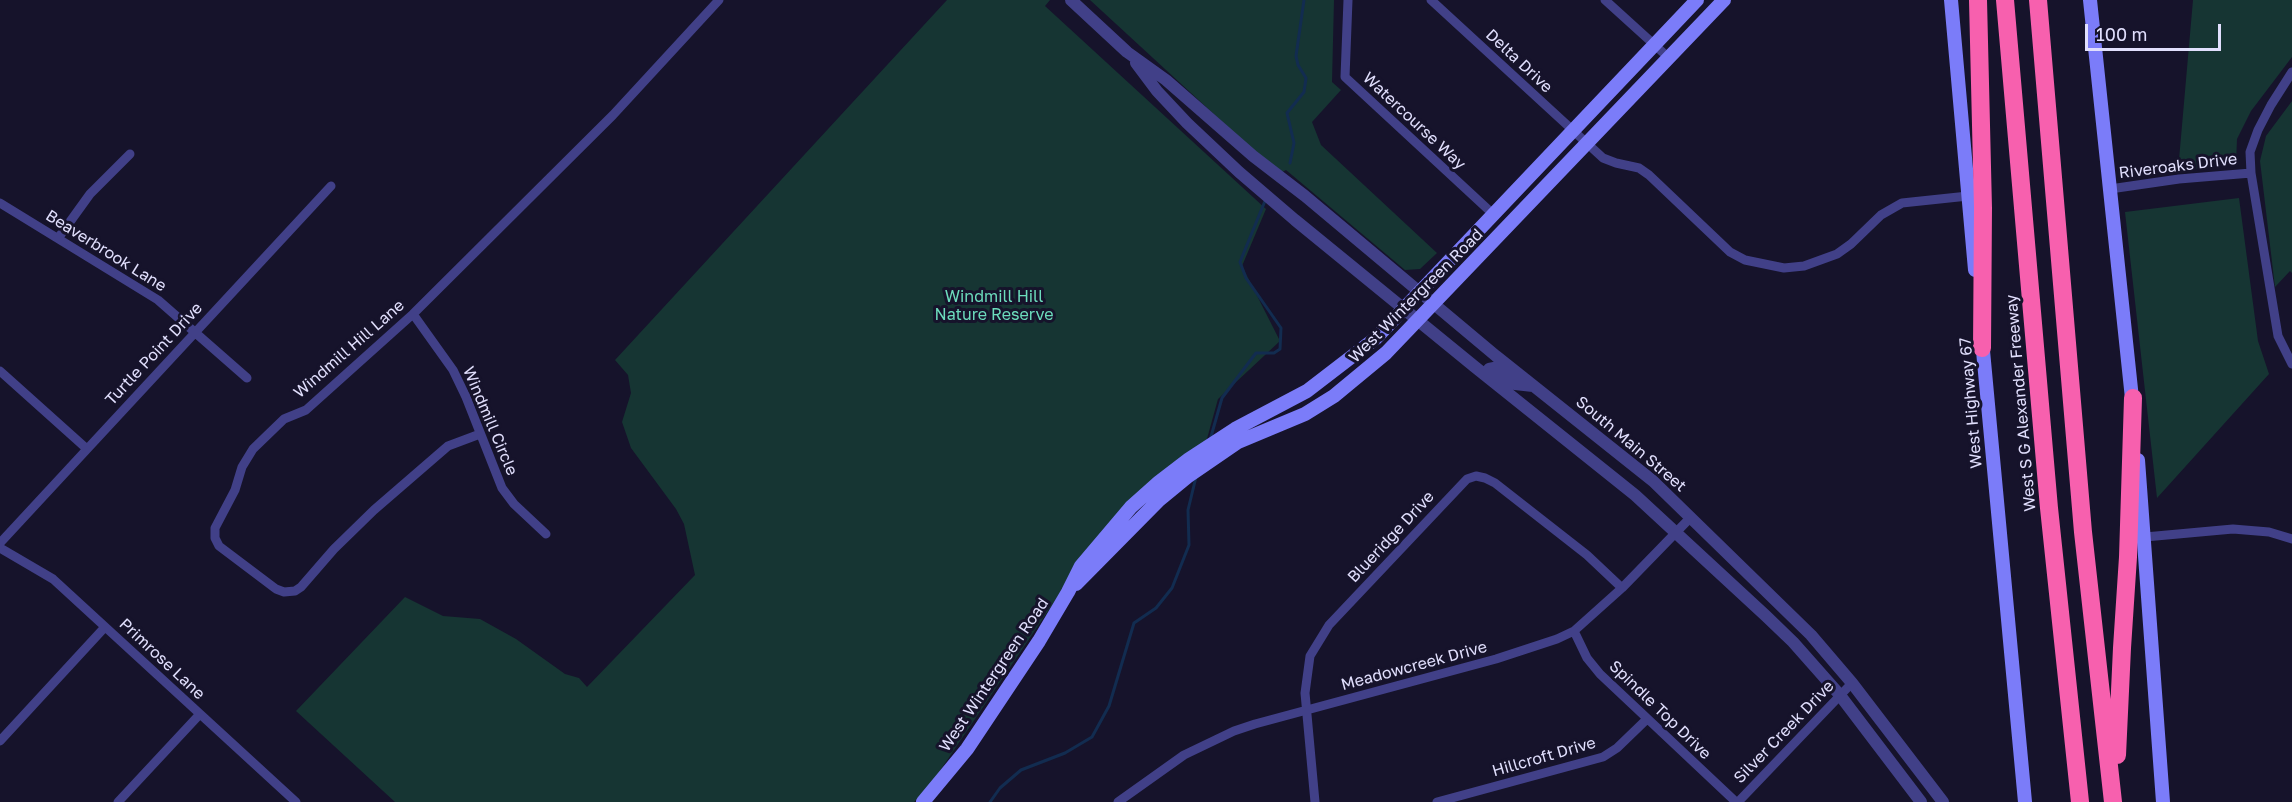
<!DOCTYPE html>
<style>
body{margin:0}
#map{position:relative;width:2292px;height:802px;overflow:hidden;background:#16132b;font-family:"Golos Text",sans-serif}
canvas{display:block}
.scale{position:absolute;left:2085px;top:24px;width:136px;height:27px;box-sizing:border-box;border:3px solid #e1dffd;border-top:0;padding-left:8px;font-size:18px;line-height:21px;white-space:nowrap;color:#e1dffd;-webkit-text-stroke:4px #16132b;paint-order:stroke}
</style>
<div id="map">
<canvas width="2292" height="802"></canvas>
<div class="scale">100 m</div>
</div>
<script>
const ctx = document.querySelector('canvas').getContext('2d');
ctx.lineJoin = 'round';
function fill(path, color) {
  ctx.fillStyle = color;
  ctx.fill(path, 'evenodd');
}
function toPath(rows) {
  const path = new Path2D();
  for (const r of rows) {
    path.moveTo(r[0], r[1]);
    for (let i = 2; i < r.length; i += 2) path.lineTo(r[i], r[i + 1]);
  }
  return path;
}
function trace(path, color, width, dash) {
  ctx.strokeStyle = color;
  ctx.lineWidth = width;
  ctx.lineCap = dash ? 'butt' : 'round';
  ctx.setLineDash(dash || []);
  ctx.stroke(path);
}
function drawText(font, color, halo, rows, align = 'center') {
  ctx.font = font + ' "Golos Text",sans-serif';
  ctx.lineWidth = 6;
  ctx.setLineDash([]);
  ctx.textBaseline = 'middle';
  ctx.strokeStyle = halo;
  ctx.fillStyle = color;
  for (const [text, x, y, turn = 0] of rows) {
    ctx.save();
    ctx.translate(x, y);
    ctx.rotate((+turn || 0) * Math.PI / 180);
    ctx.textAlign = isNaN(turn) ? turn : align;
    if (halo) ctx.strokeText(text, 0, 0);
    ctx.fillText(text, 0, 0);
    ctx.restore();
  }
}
fill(toPath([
 [947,0,1050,0,1045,6,1266,209,1242,266,1280,341,1218,399,1205,446,1136,505,1086,555,931,784,914,802,395,802,296,711,405,597,443,616,480,619,516,639,565,674,579,678,587,687,695,575,684,524,676,509,631,448,622,422,631,393,628,375,615,360],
 [1090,0,1334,0,1332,82,1341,90,1312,122,1321,145,1437,253,1420,269,1405,270,1286,170,1279,174],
 [2193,0,2292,0,2292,57,2251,111,2237,139,2236,164,2178,171],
 [2292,101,2292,273,2290,271,2275,287,2260,161,2266,136],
 [2239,198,2258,341,2269,374,2157,498,2125,212]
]), '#163533');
trace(toPath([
 [1290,163,1294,143,1287,113,1304,92,1306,78,1298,65,1296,56,1304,0],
 [1210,440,1222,398,1256,353,1274,353,1280,349,1281,328,1246,278,1240,262,1265,201],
 [990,802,1000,788,1021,770,1065,753,1092,737,1109,706,1134,623,1156,608,1172,588,1189,545,1188,510,1196,477]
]), '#122c50', 3);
trace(toPath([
 [1348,0,1345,77,1493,214],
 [1431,0,1603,158,1616,163,1639,168,1649,175,1730,252,1745,260,1784,268,1804,266,1837,254,1851,244,1881,215,1902,203,1968,196],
 [1605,0,1669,58],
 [2292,72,2271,105,2258,130,2250,152,2251,173,2278,336,2292,364],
 [2110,189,2179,179,2251,173],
 [0,203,158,300,247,378],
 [59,237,90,194,130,154],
 [413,314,453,370,466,397,502,488,514,504,546,534],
 [0,371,87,449],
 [480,434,448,446,374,510,334,549,301,587,295,591,284,592,276,589,219,546,215,538,215,528,235,490,242,467,253,449,284,419,306,410,413,314,613,115,719,0],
 [2145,537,2233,529,2269,532,2292,539],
 [0,543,331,186],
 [0,548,53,579,296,802],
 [1574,631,1587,658,1600,674,1736,802],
 [0,741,105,627],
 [118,802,200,714],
 [1118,802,1184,755,1234,731,1255,724,1496,659,1557,639,1574,631,1622,588,1691,517],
 [1315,802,1305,693,1310,656,1329,625,1467,479,1476,476,1485,478,1495,483,1587,555,1622,588],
 [1437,802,1603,757,1617,748,1647,719],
 [1738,802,1852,683]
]), '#414088', 9);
trace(toPath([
 [1071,0,1127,52,1166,80,1253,156,1305,196,1496,356,1653,481,1811,635,1852,683,1943,802],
 [1136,63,1157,91,1187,123,1239,172,1295,220,1475,367,1635,495,1766,616,1793,642,1839,694,1921,802],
 [1485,375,1489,369,1494,368,1515,384,1533,386]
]), '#414088', 12);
trace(toPath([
 [1951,0,1975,270],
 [2090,0,2133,408],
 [1982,340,2025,802],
 [2138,460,2163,802],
 [1076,584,1159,500,1187,477,1238,442,1305,414,1334,396,1386,353,1724,0],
 [923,802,967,749,1039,641,1068,592,1081,566,1131,507,1159,482,1189,459,1235,429,1307,391,1376,338,1697,0]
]), '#7b7cf9', 14);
trace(toPath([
 [1978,0,1983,208,1982,348],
 [2005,0,2049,508,2080,802],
 [2038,0,2083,532,2113,802],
 [2117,755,2122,648,2128,557,2133,398]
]), '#f760ae', 18);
drawText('16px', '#e1dffd', '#16132b', [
 ["Delta Drive",1519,61,43],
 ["Watercourse Way",1414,121,43],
 ["Riveroaks Drive",2178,166,-7],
 ["Beaverbrook Lane",106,251,32],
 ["West Wintergreen Road",1416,296,-45],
 ["Windmill Hill Lane",349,349,-41],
 ["Turtle Point Drive",154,354,-47],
 ["West Highway 67",1971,403,-95],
 ["West S G Alexander Freeway",2021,403,-95],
 ["Windmill Circle",490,421,67],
 ["South Main Street",1631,444,40],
 ["Blueridge Drive",1391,537,-47],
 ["Primrose Lane",162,659,43],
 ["Meadowcreek Drive",1414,666,-15],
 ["West Wintergreen Road",994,675,-56],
 ["Spindle Top Drive",1660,710,44],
 ["Silver Creek Drive",1784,732,-46],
 ["Hillcroft Drive",1544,757,-16]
]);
drawText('16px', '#6cdcbc', '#16132b', [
 ["Windmill Hill",994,297],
 ["Nature Reserve",994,315]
]);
</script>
